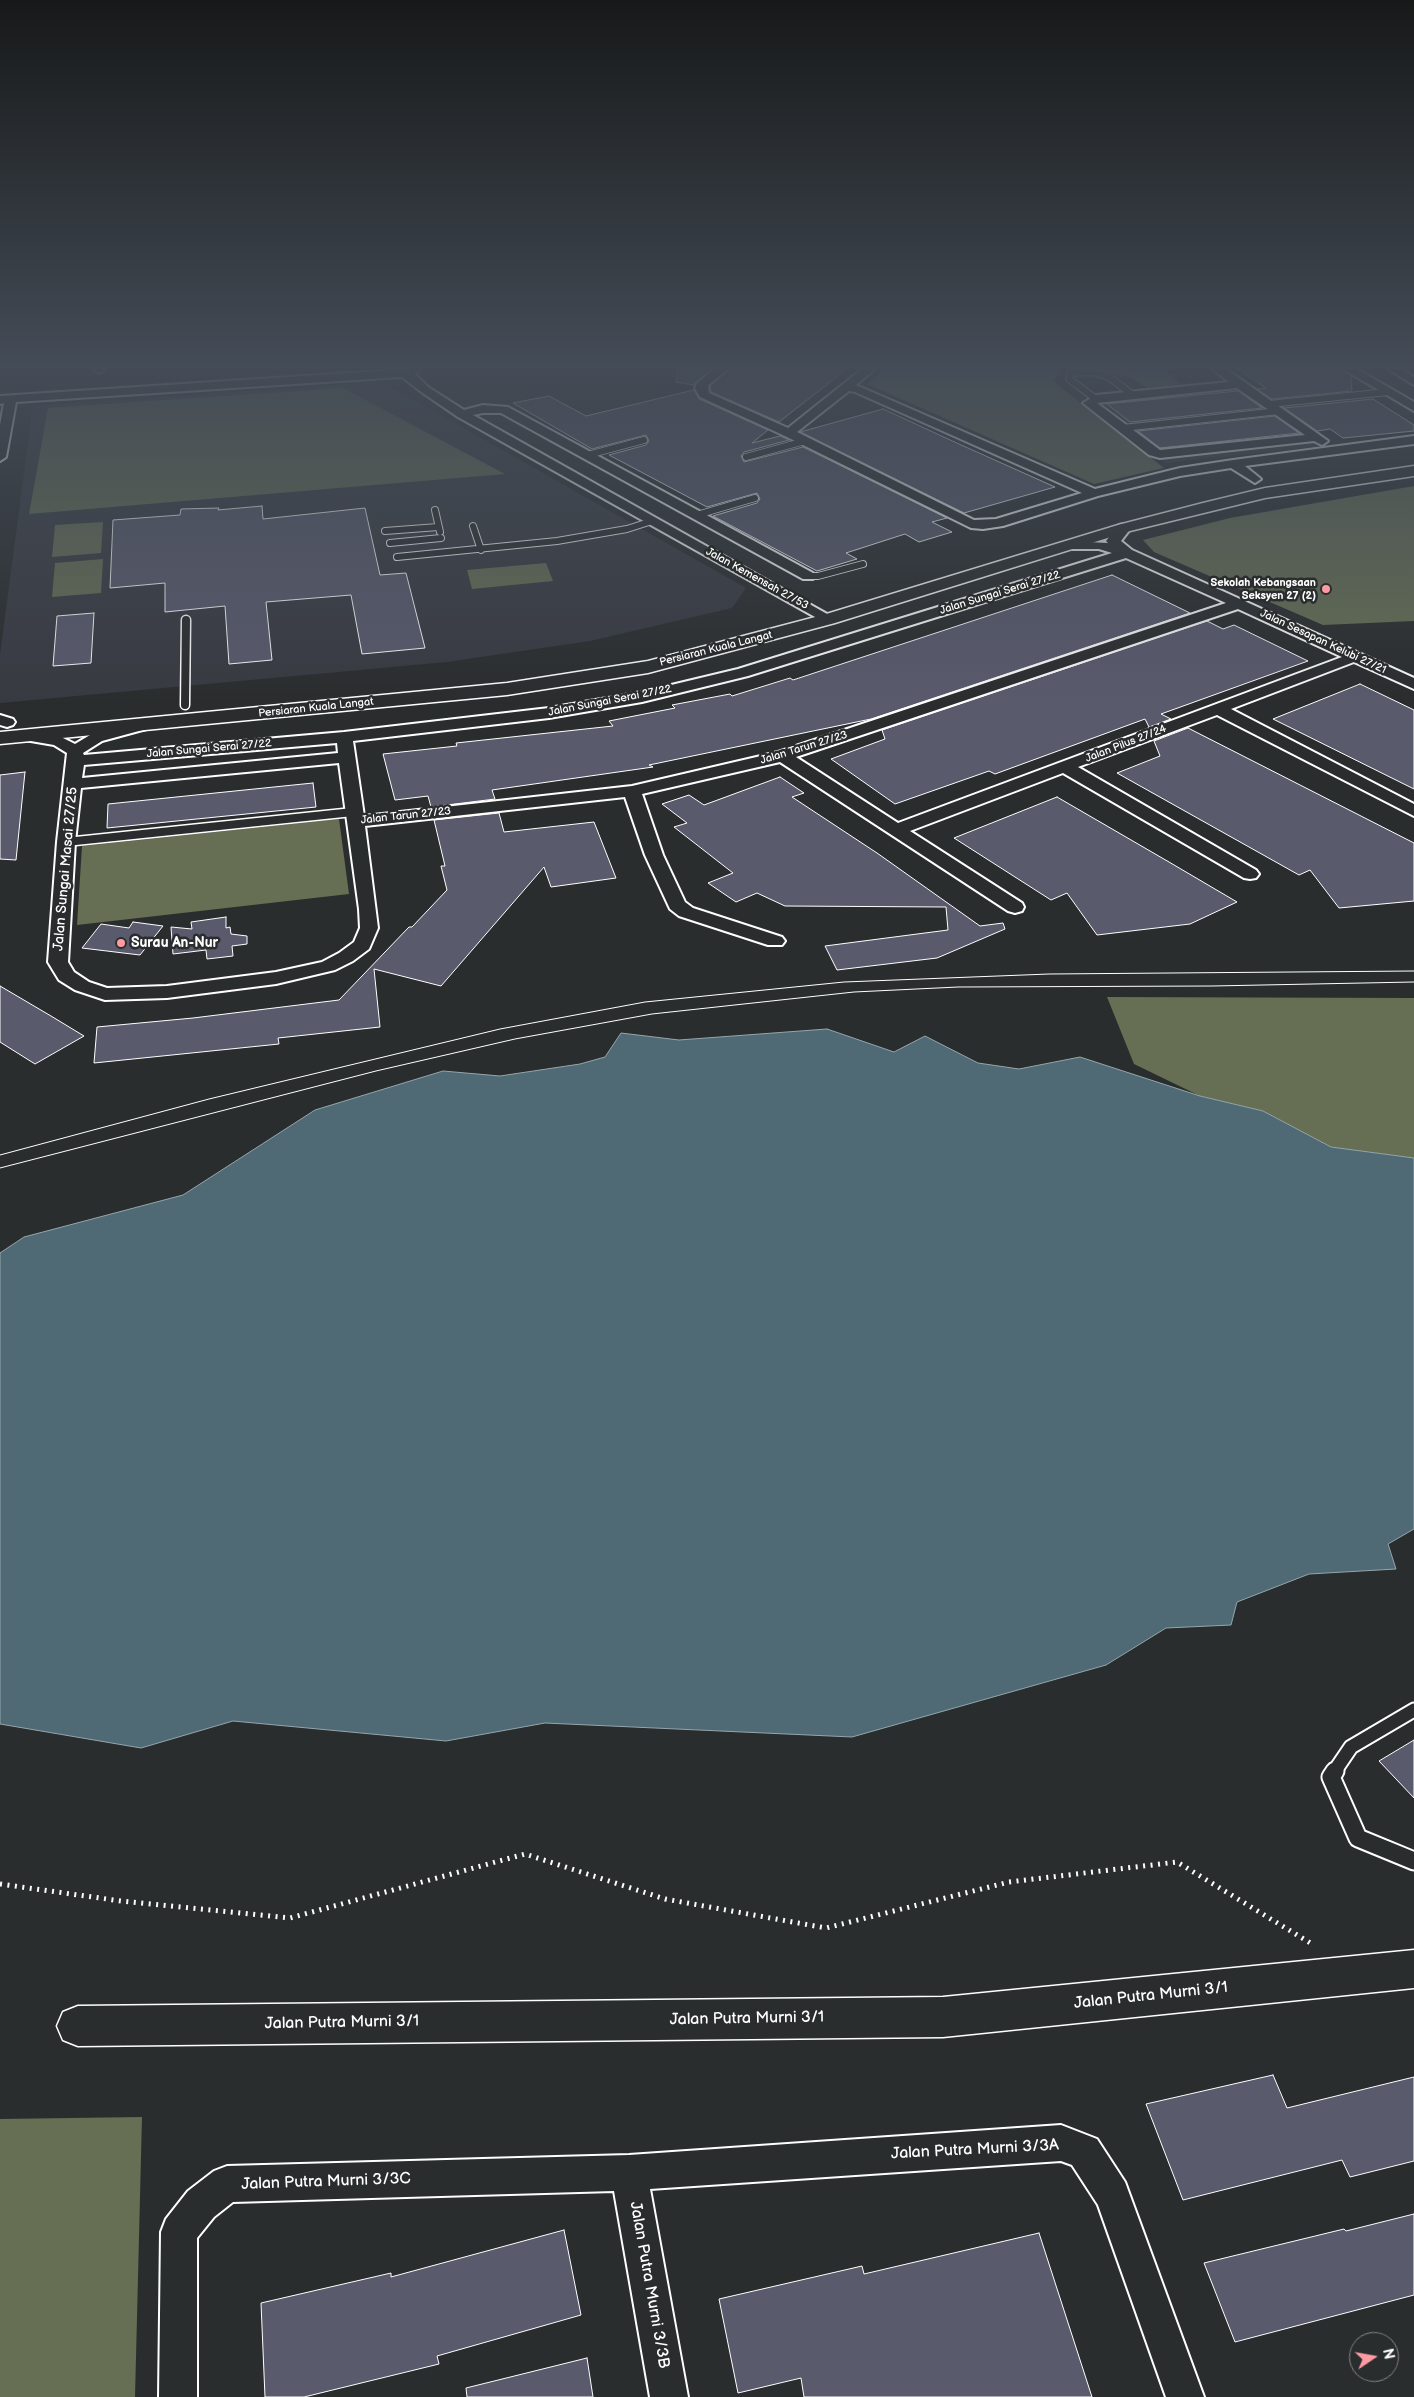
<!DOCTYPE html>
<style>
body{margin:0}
#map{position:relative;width:1414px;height:2397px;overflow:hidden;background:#2a2d2e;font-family:"Balsamiq Sans",sans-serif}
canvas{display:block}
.north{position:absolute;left:1349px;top:2332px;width:50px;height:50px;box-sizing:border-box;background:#2a2d2e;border:1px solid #7f8182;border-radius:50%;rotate:78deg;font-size:14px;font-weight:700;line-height:20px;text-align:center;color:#fff}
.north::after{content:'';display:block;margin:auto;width:18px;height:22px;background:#ff9aa2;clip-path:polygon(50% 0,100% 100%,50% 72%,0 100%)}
</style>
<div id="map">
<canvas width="1414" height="2397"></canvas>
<div class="north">N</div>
</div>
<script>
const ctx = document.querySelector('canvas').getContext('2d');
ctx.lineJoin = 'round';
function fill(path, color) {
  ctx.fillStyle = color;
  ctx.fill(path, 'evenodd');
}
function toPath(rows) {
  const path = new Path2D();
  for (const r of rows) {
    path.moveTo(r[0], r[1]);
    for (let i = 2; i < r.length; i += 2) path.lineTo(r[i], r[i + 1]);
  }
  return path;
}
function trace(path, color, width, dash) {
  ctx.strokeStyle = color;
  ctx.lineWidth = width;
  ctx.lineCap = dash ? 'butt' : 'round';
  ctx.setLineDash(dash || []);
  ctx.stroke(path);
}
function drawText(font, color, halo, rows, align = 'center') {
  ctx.font = font + ' "Balsamiq Sans",sans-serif';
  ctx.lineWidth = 5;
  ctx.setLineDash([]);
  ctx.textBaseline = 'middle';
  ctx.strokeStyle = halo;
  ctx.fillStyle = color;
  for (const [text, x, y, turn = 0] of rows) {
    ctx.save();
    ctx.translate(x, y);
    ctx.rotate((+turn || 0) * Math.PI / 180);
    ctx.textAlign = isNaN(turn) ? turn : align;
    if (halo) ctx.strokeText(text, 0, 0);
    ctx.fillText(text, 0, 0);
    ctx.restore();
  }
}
fill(toPath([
 [382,382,746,588,732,608,590,641,447,662,0,703,0,654,33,406],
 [1236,386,1324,446,1166,463,1083,402]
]), '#383a41');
fill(toPath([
 [884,369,1063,369,1053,381,1164,468,1094,484,867,384],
 [1088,369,1163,369,1181,384,1147,388,1130,377],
 [343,388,505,474,29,514,48,408],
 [1414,486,1414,621,1323,625,1154,552,1143,540,1230,518],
 [103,522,101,553,52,557,55,525],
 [103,559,101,593,52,597,55,563],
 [546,563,553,581,472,589,467,570],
 [339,819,349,894,77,925,82,846],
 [1107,997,1414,998,1414,1158,1331,1147,1263,1111,1200,1096,1134,1064],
 [142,2117,135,2397,0,2397,0,2119]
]), '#666e54');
const water = toPath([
 [827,1029,894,1052,925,1036,978,1063,1019,1069,1080,1057,1200,1096,1263,1111,1331,1147,1414,1158,1414,1529,1388,1544,1396,1569,1309,1574,1237,1602,1231,1625,1166,1628,1106,1665,852,1737,545,1723,446,1741,233,1721,141,1748,0,1724,0,1253,24,1237,183,1195,315,1110,443,1071,500,1076,580,1064,605,1057,621,1033,679,1040,827,1029]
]);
fill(water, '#4f6a74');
trace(water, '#95a6ac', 1);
const building = toPath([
 [678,369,712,369,694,385,676,382,678,369],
 [730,369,847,369,779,422,711,392,710,386,730,369],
 [1238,369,1341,369,1351,376,1352,391,1271,399,1257,389,1266,388,1238,369],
 [694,390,699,399,768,430,752,443,780,436,789,440,744,452,741,456,744,462,803,447,947,518,932,522,952,532,919,542,905,534,846,553,857,559,817,571,713,516,757,503,760,499,757,493,707,507,609,455,646,445,649,441,646,435,592,449,513,403,549,396,586,416,694,390],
 [1238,391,1262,408,1130,422,1107,404,1238,391],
 [1373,399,1414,425,1414,431,1343,438,1330,429,1317,431,1284,408,1373,399],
 [883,409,959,444,1055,487,964,513,800,432,883,409],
 [1275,416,1299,433,1160,448,1138,431,1275,416],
 [262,506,263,519,365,508,380,575,406,573,425,648,362,654,351,595,266,602,272,660,229,664,225,606,165,612,165,583,110,588,113,520,180,515,181,509,219,508,218,510,262,506],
 [1112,575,1190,613,871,719,649,765,653,767,492,790,495,799,431,807,428,796,395,800,383,754,457,746,456,743,613,726,609,721,675,708,672,705,730,694,732,696,790,678,793,680,1112,575],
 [94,613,91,663,53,666,57,616,94,613],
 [1207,621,1223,629,1234,625,1308,661,1161,714,1171,719,1149,727,1145,719,995,774,989,771,895,804,831,759,885,739,882,730,1207,621],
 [1360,684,1414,710,1414,789,1273,719,1360,684],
 [1188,728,1414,843,1414,901,1339,908,1310,870,1299,875,1117,773,1160,756,1154,741,1188,728],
 [25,772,16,860,0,859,0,775,25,772],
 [780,777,804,793,792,797,877,853,980,926,1003,923,1005,929,937,958,837,970,825,946,948,930,946,907,785,906,757,893,736,902,708,883,733,873,674,827,687,823,662,804,689,795,704,805,780,777],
 [313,783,316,807,107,828,108,804,313,783],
 [1057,797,1169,862,1237,902,1190,924,1097,935,1067,893,1051,900,954,838,1057,797],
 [499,813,504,832,594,822,616,878,551,887,544,867,441,986,374,969,380,1027,278,1038,279,1044,94,1063,97,1027,193,1018,339,1000,409,927,412,927,447,890,441,866,445,866,434,820,499,813],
 [226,917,226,928,230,927,231,934,247,936,247,944,232,946,233,956,207,959,206,950,173,954,171,927,192,929,191,922,226,917],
 [133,922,163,926,140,955,82,948,101,924,129,928,133,922],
 [0,986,51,1016,84,1036,35,1064,0,1042,0,986],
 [1414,1740,1414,1798,1379,1761,1414,1740],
 [1273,2075,1287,2108,1414,2077,1414,2161,1350,2177,1342,2160,1183,2200,1146,2104,1273,2075],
 [1414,2214,1414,2295,1235,2342,1204,2263,1344,2229,1346,2231,1414,2214],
 [564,2230,581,2315,437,2356,439,2364,304,2397,265,2397,261,2303,391,2273,391,2277,564,2230],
 [1039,2233,1092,2397,804,2397,801,2378,738,2393,719,2299,862,2266,864,2274,1039,2233],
 [587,2358,593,2397,467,2397,466,2388,587,2358]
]);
fill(building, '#595a6c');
trace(building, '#fff', 1);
const laneFar3 = toPath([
 [405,373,418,369],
 [1096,399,1069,379,1071,373,1093,372,1109,377,1133,395],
 [1269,404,1388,392],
 [1123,428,1279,411],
 [588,455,644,440],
 [746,457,805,441],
 [435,510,440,532],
 [697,515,755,498],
 [473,526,481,550],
 [385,531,438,527],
 [390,543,441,538],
 [397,557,557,541,627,529,652,521],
 [808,576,818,576,863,564]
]);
const laneFar2 = toPath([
 [185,705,186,620],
 [66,842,353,812]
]);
const laneFar1 = toPath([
 [1334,1772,1351,1747,1414,1710]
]);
const lane = toPath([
 [1335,1771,1331,1777,1358,1838,1414,1861]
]);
const street = toPath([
 [93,369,105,369,105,370,99,373,93,369],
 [410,369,428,387,464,410,483,405,508,407,813,573,815,576,813,579,803,579,501,413,483,413,473,415,836,619,829,623,824,622,458,417,420,391,402,377,16,402,6,457,0,461,0,425,4,403,0,404,0,396,410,369],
 [715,369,728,369,708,385,709,393,788,428,862,369,875,369,856,385,1095,489,1180,468,1233,460,1414,436,1414,444,1245,466,1261,479,1255,483,1231,468,1180,476,1098,496,1003,526,983,529,971,528,785,436,700,397,695,388,697,383,715,369],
 [849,391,855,392,1082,493,996,519,974,520,797,432,849,391],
 [1212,369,1226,369,1328,441,1322,445,1314,441,1160,458,1149,455,1083,403,1096,395,1229,382,1212,369],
 [1237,388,1305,435,1160,450,1097,403,1237,388],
 [1343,369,1357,369,1414,402,1414,411,1343,369],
 [1388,369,1402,369,1414,377,1414,385,1388,369],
 [1124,524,1131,528,1121,541,1132,550,1414,678,1414,689,1354,662,1231,709,1414,804,1414,816,1217,715,1078,767,1256,870,1259,874,1256,878,1250,879,1244,878,1063,773,910,831,1022,903,1024,907,1022,911,1015,913,1008,911,780,762,642,794,663,855,685,902,693,908,782,937,785,941,782,945,768,945,679,916,670,909,645,855,625,797,365,826,378,928,369,949,353,961,335,970,276,984,167,998,105,1000,75,990,59,980,48,962,57,842,67,753,54,745,19,739,17,736,19,733,25,731,59,736,75,744,90,735,144,720,150,722,152,725,150,728,102,741,83,753,84,755,344,732,549,708,642,692,738,669,1112,553,1099,549,1068,549,1061,545,1068,541,1108,543,1106,541,1119,525,1124,524],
 [1126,558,1226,603,778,752,632,786,364,816,353,741,549,718,642,702,748,676,1126,558],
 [1238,609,1342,657,898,823,796,757,1238,609],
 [337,743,338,753,82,778,84,765,337,743],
 [339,763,359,909,360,928,354,942,339,953,322,962,276,972,167,986,107,988,89,982,74,972,68,962,75,842,81,788,339,763],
 [0,715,13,719,15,722,13,725,7,727,0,725,0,715],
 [1061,2125,1097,2139,1125,2182,1204,2397,1166,2397,1098,2205,1072,2165,1061,2161,650,2189,688,2397,650,2397,614,2191,233,2202,214,2217,197,2238,197,2397,159,2397,161,2232,166,2219,188,2191,214,2171,227,2166,629,2155,1061,2125]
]);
const secondary = toPath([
 [1414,1950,1414,1988,943,2037,78,2046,63,2040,57,2026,63,2012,78,2006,943,1997,1414,1950]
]);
const primary = toPath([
 [1414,466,1414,476,1265,498,1130,531,835,623,648,673,507,695,0,744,0,732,507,683,648,661,823,615,1118,525,1203,503,1265,488,1414,466]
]);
trace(laneFar3, '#fff', 8);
trace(laneFar2, '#fff', 11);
trace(laneFar1, '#fff', 17);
trace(lane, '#fff', 21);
trace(street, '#fff', 4);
trace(secondary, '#fff', 3);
trace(primary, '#fff', 3);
trace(toPath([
 [0,1884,121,1901,290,1918,525,1854,665,1899,826,1928,1009,1882,1177,1862,1312,1944]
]), '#fff', 5, [2, 5.5]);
trace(laneFar3, '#2a2d2e', 6);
trace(laneFar2, '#2a2d2e', 8);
trace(laneFar1, '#2a2d2e', 13);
trace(lane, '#2a2d2e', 17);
fill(street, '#2a2d2e');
fill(secondary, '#2a2d2e');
fill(primary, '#2a2d2e');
trace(toPath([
 [0,1155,209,1099,500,1029,645,1002,844,982,1049,974,1414,971],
 [0,1168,376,1071,515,1039,652,1014,854,992,958,987,1212,986,1414,982]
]), '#fff', 1);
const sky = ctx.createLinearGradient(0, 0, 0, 705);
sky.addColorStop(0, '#171919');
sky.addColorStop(0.52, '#444c57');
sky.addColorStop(1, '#444c5700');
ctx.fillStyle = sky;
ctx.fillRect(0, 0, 1414, 705);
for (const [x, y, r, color] of [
 [1326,589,5,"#ff9aa2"],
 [121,943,5,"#ff9aa2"]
]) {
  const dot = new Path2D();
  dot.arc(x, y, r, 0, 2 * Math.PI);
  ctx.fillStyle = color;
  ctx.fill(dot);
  trace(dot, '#2a2d2e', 2);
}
drawText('11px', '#fff', '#2a2d2e', [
 ["Jalan Kemensah 27/53",757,579,29],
 ["Jalan Sungai Serai 27/22",1000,593,-17],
 ["Jalan Sesapan Kelubi 27/21",1323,642,25],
 ["Persiaran Kuala Langat",716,649,-14],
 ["Jalan Sungai Serai 27/22",610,701,-11],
 ["Persiaran Kuala Langat",316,708,-6],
 ["Jalan Pilus 27/24",1126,744,-21],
 ["Jalan Tarun 27/23",804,748,-17],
 ["Jalan Sungai Serai 27/22",209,749,-5],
 ["Jalan Tarun 27/23",406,816,-6]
]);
drawText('bold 11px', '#fff', '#2a2d2e', [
 ["Sekolah Kebangsaan",1316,583],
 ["Seksyen 27 (2)",1316,596]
], 'right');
drawText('14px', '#fff', '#2a2d2e', [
 ["Jalan Sungai Masai 27/25",66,869,-85]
]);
drawText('bold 14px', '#fff', '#2a2d2e', [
 ["Surau An-Nur",131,943]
], 'left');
drawText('16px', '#fff', '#2a2d2e', [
 ["Jalan Putra Murni 3/1",1151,1996,-6],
 ["Jalan Putra Murni 3/1",747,2019,-1],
 ["Jalan Putra Murni 3/1",342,2023,-1],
 ["Jalan Putra Murni 3/3A",975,2150,-3],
 ["Jalan Putra Murni 3/3C",326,2182,-2],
 ["Jalan Putra Murni 3/3B",649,2285,80]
]);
</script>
